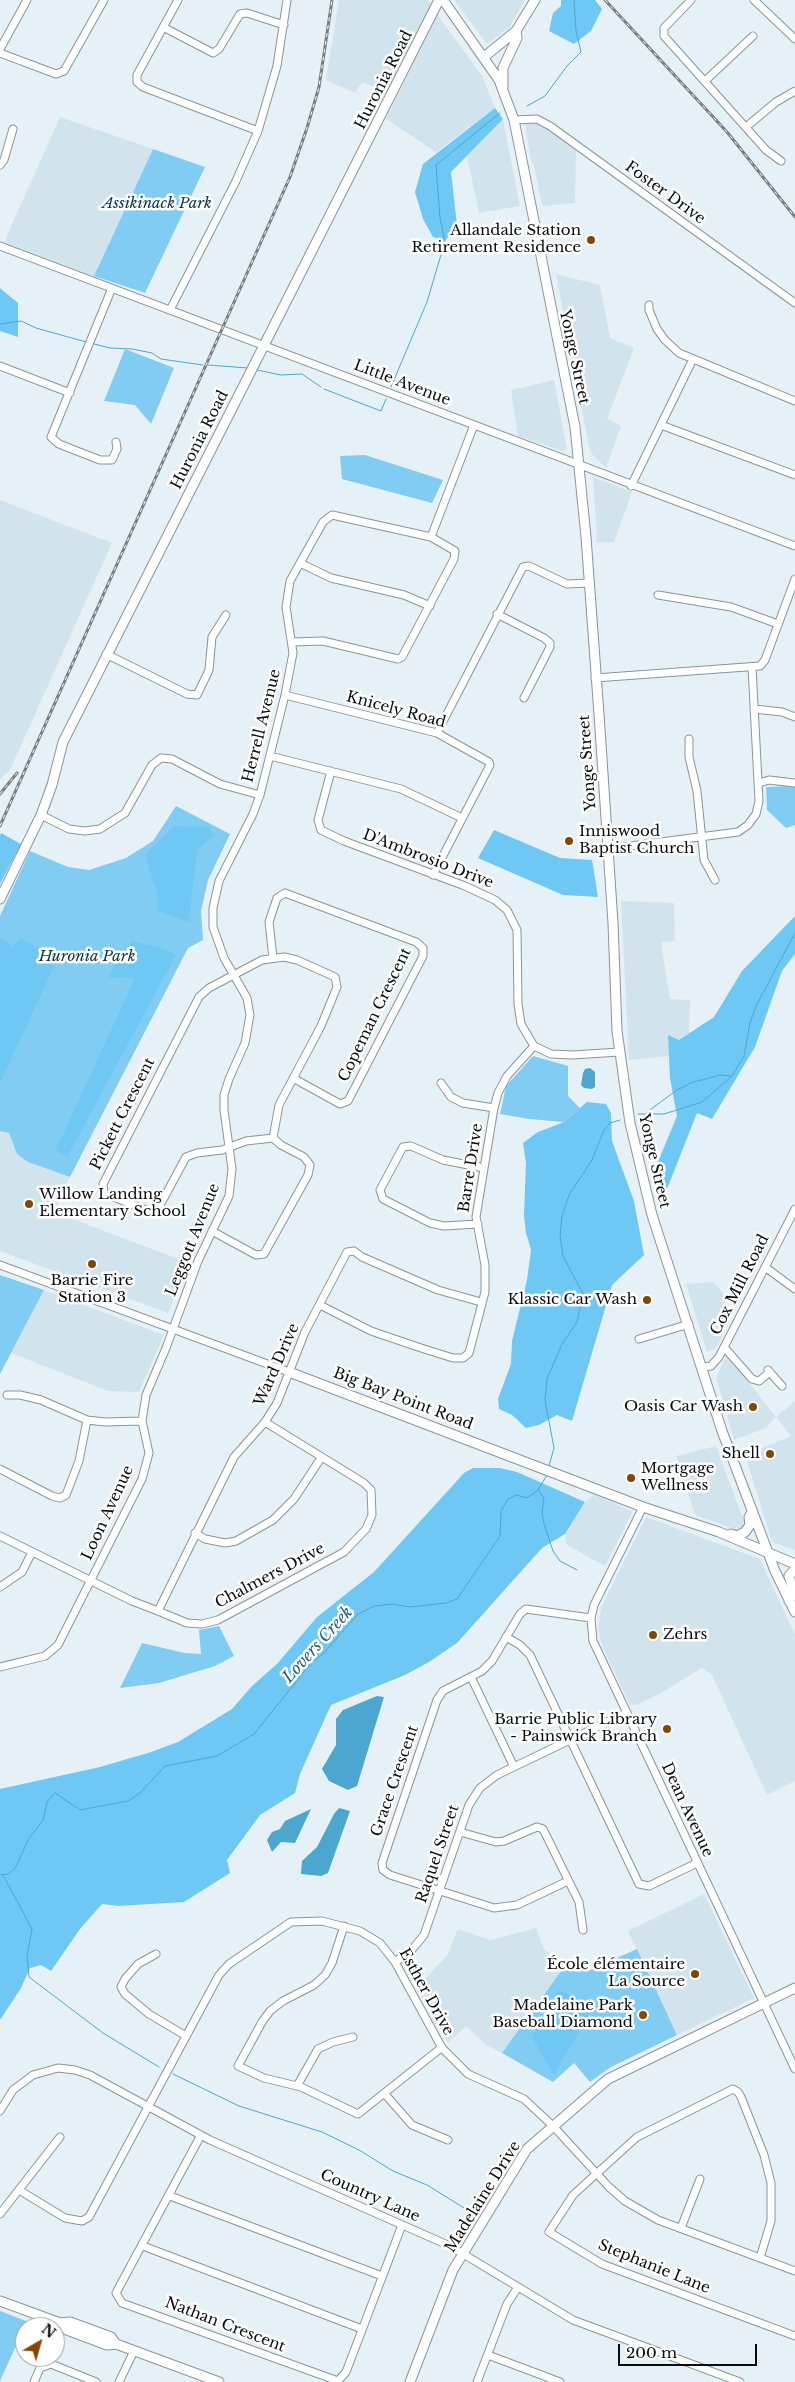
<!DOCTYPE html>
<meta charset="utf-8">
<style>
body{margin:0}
#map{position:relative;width:795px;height:2382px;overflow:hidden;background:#e6f1f7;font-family:"Libre Baskerville",serif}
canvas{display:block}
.north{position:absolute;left:15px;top:2317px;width:50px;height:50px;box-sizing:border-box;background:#fff;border:1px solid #9d9e9f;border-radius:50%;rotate:38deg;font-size:14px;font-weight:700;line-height:20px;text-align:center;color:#090c0e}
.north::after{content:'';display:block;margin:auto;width:18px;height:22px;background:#844702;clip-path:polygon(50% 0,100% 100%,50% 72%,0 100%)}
.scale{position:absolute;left:618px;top:2344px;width:139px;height:22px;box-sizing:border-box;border:2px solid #090c0e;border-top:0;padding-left:6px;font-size:15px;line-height:18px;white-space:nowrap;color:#090c0e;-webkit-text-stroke:4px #fff;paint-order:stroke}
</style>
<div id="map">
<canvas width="795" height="2382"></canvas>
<div class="north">N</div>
<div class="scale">200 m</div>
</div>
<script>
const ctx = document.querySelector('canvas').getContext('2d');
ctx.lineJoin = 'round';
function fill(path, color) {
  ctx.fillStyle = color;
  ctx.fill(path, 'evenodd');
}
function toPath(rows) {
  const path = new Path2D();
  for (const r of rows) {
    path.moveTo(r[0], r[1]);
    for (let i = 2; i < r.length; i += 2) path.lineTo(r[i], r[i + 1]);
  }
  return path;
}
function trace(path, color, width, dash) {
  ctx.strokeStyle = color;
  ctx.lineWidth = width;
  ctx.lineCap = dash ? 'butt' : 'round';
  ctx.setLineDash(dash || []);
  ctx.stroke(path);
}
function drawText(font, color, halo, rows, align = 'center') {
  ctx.font = font + ' "Libre Baskerville",serif';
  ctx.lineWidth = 5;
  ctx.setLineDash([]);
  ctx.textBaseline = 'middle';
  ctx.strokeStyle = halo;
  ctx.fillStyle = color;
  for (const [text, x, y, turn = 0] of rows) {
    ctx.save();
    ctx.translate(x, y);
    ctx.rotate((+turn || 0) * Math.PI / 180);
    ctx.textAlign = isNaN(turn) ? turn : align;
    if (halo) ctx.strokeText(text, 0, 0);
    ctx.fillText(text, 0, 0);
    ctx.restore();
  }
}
fill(toPath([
 [339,0,428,0,432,6,388,93,362,82,355,93,326,80],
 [454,0,525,0,509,28,487,44],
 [437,14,482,76,495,108,436,152,386,119],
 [60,117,153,149,94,276,4,242],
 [503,119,520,206,479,213,467,156],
 [525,122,537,122,576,150,575,203,542,206,534,166,530,157],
 [556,274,600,285,610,338,634,348,607,419,621,426,606,468,590,452],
 [554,380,567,449,562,451,518,436,511,390],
 [593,477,632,492,614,542,597,543],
 [0,500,112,543,10,770,0,779],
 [621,901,674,903,675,941,661,942,670,999,690,1000,689,1034,679,1041,668,1036,670,1056,629,1060],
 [0,1131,9,1133,17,1153,28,1162,70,1177,54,1212,189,1263,168,1313,0,1251],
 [713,1282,725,1295,722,1314,729,1323,715,1349,707,1352,686,1284],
 [44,1290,164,1335,139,1392,108,1391,11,1353],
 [727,1355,776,1417,795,1401,795,1550,772,1542,745,1455,791,1436,776,1417,766,1428,734,1440,716,1377],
 [716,1446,744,1521,742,1528,737,1530,695,1515,676,1456],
 [594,1494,631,1511,632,1513,605,1566,567,1545,565,1534,585,1502],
 [646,1517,760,1559,795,1635,795,1778,793,1782,767,1795,712,1675,702,1668,661,1693,637,1705,630,1705,602,1646,598,1628,601,1608],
 [704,1894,754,1998,677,2035,628,1931],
 [536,1928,544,1949,564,1967,502,2053,486,2045,466,2026,448,2043,417,1988,447,1955,458,1929,490,1940]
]), '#d1e4ed');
fill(toPath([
 [153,149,205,167,145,293,94,276],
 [125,349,174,368,151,424,135,405,104,401],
 [365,455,443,480,432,503,342,479,340,456],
 [791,786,795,787,795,825,786,828,767,810,766,787],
 [176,806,230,834,208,880,201,911,203,940,188,948,70,1177,28,1162,17,1154,9,1133,0,1131,0,916,30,851,68,867,89,870,126,858,153,841],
 [533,1056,568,1066,568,1096,580,1108,564,1122,529,1119,500,1114,506,1086],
 [0,1275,44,1290,0,1374],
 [219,1626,234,1656,215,1666,159,1683,120,1688,142,1643,185,1653,201,1654,199,1630],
 [637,1949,677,2035,611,2067,590,2082,574,2063,553,2082,502,2053,564,1967,586,1972],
 [0,2311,39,2326,25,2327,25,2339,15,2348,0,2381]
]), '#81ccf2');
fill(toPath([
 [561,0,595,0,602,9,591,31,574,44,549,31,553,13,561,6],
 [495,108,503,119,451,172,457,225,445,241,433,237,423,219,415,192,423,164],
 [0,288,18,303,18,337,0,331],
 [175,826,209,827,213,836,197,850,189,922,158,911,157,890,151,877,146,854],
 [494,830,560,858,592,860,598,897,563,895,478,858],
 [1,833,21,844,0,884,0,836],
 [795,916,795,954,782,971,755,1047,712,1119,697,1113,667,1189,653,1174,677,1116,670,1078,668,1035,679,1040,714,1017,742,971],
 [0,938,12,946,21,939,56,957,54,966,0,1083],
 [132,941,161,948,176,955,67,1157,56,1150,135,978,108,977],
 [587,1102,606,1104,611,1113,612,1141,634,1201,644,1255,612,1285,572,1421,557,1415,539,1425,526,1428,512,1415,499,1409,498,1399,511,1364,512,1341,527,1280,531,1250,526,1233,524,1216,526,1163,523,1143,538,1132,564,1122],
 [473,1468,500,1468,517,1472,585,1502,565,1534,542,1548,457,1643,429,1662,405,1675,331,1705,300,1774,295,1793,260,1815,227,1860,230,1873,184,1902,118,1906,102,1904,80,1929,51,1971,41,1965,30,1968,21,1988,0,2020,0,1789,100,1767,151,1752,178,1742,232,1709,252,1686,277,1664,317,1617,374,1572,464,1473],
 [558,1990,594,2005,554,2075,532,2037]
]), '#6ec8f3');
fill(toPath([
 [590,1068,595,1072,595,1087,592,1089,584,1088,581,1085,583,1073,585,1069],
 [377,1696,384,1697,357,1786,348,1790,329,1781,322,1769,336,1745,336,1719,343,1710],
 [339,1808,350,1811,328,1873,321,1876,301,1874,302,1861,317,1847,334,1814],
 [311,1809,295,1843,281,1842,272,1852,267,1840,272,1832,280,1829,285,1821]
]), '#4ba6d0');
trace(toPath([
 [527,106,545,96,567,66,581,52,576,31,574,0],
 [0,324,21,321,36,328,86,342],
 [94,344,110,348,132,349,152,353,161,359,203,365],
 [208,365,248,368],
 [257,370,281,375,302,374,321,387],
 [391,387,427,302,445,241,440,218,436,165,500,113],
 [324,389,381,411,386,399],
 [647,1112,677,1090,693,1082,721,1075,731,1076],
 [638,1114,664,1114,702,1102,732,1076,744,1056,750,1023,756,1006,795,933],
 [549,1466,554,1448,545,1400,547,1379,562,1344,577,1322,583,1294,563,1256,560,1236,562,1216,569,1195,592,1160,604,1130,610,1123,620,1120],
 [538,1490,544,1498,542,1512,544,1524,553,1551,560,1561,577,1570],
 [0,1875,9,1874,16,1867,28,1840,43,1820,47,1802,55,1793,80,1810,128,1801,140,1793,165,1766,217,1756,254,1734,312,1662,324,1653,358,1614,375,1606,392,1604,410,1607,446,1603,457,1599,500,1536,501,1511,508,1499,517,1495,527,1498,538,1490,547,1475],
 [3,1875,32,1929,27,1956,29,1977,103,2033,159,2067],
 [173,2074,239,2106,322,2132,359,2150,393,2171,427,2185,469,2211]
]), '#4ba6d0', 1);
const minor = toPath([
 [178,0,137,75,137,82,143,87,258,131],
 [691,0,664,28,664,36,766,150,781,161],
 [754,0,795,39],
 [163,27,213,53,219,49,240,14,247,13,284,25],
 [0,49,27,0],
 [0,53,56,74,64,71,104,0],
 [705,81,753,36],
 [514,120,537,119,550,126,795,303],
 [746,127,776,102,795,91],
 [0,165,4,160,13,129],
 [0,246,795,546],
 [112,288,51,437,59,444,100,460,112,460,117,449,116,442],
 [649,305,649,310,657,329,665,340,679,353,795,401],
 [170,310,236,181,258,131,277,66,287,0],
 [0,366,70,393],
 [661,425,795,475],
 [631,486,693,359],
 [431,537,474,425],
 [300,563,331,578,404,595,430,606],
 [658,595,731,607,778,624],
 [497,614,544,638,550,643,550,647,524,698],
 [106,654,187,694,197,695,209,670,212,637,226,615],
 [595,678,760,666,765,660,795,579],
 [285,695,437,733,489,762,490,765,433,875],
 [754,709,782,712,795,717],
 [437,733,523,567,529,566,567,584,589,583],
 [689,739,689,757,697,791,704,860,715,880],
 [270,756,401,789,462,818],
 [331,771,318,820,321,830,344,841,465,886,495,900,507,910,517,930,518,1004,521,1024,534,1046,551,1054,573,1055,619,1052],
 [759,783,769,780,795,783],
 [41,815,69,829,85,831,100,829,125,813,152,765,161,758,172,759,220,784,260,795],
 [607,849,738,832,748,825,756,814,759,801,752,667],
 [273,958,269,922,277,898,285,893,416,942,423,948,423,956,348,1101,340,1104,293,1078],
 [441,1083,451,1097,463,1103,494,1108],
 [478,1224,444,1226,430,1223,383,1199,380,1190,403,1147,411,1146,443,1160,484,1168],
 [212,1231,256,1255,264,1254,308,1175,310,1165,304,1157,281,1145,273,1138,246,1141,222,1150,197,1153,186,1157,159,1207,151,1212,104,1193,103,1184,199,997,209,988,262,960,284,957,297,960,335,977,337,987,321,1026,279,1105,273,1138],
 [0,1265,289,1372],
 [765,1267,795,1289],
 [320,1305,371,1331,421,1348,453,1358,463,1358,469,1353,485,1292,485,1265,476,1217,494,1108,498,1093,507,1076,534,1046],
 [639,1339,689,1324],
 [724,1347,752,1379,759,1381,770,1372],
 [703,1367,711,1366,719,1357,795,1209],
 [768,1370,782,1386],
 [7,1395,20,1395,41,1400,87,1420,105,1422,142,1421],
 [0,1469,52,1496,60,1498,66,1495,79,1461,87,1420],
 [643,1507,594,1605,591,1618,593,1641,795,2069],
 [195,1533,205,1539,225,1543,236,1541,273,1520,294,1499,321,1458],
 [0,1536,132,1601,158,1611,187,1623,202,1624,218,1620,344,1552,366,1529,372,1515,371,1490,364,1483,265,1422],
 [0,1587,22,1572,32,1552],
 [158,1611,234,1457,265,1422,277,1403,305,1332,347,1252,354,1251,362,1257,438,1290,481,1302],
 [506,1637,520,1645,530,1655,639,1884,649,1886,697,1863],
 [0,1667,45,1656,58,1645,142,1479,149,1453,142,1421,146,1395,166,1348,198,1261,229,1196,232,1169,224,1110,224,1095,229,1079,245,1043,250,1015,247,998,224,958,213,927,213,908,219,881,253,814,260,795,285,695,293,653,286,607,290,581,323,522,332,515,431,537,455,551,454,559,402,657,398,659,323,641,292,642],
 [471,1677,514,1767],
 [460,1832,496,1842,504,1841,537,1827,543,1829,579,1902,583,1930],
 [568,1881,517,1905,494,1908,390,1875,383,1870,382,1863,437,1700,443,1691,482,1671,492,1661,520,1614,526,1609,591,1618],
 [344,1926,332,1963,325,1975,314,1985,283,2001,270,2011,262,2022,238,2066,264,2078,301,2087,358,2114,441,2048],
 [156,1954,138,1964,125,1979,121,1987,125,1994,149,2014,186,2036],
 [395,1962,410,1952,424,1935,469,1805,480,1788,497,1775,626,1713],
 [297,2086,318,2049,333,2042,353,2037],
 [384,2093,412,2125,448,2140],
 [0,2111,13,2090,33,2075,58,2068,75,2070,90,2075,210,2140,450,2246,573,2320,740,2382],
 [201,2135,116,2293,122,2303,338,2381,346,2372,402,2225],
 [19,2190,65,2218,82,2221,89,2217,219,1975,229,1964,291,1922,322,1921,360,1931,380,1943,395,1962,442,2048,468,2074,524,2099,553,2126,609,2187,625,2201,658,2220,795,2271],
 [170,2196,382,2276],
 [0,2214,60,2137],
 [681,2228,700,2179],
 [143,2246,362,2329],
 [760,2258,771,2221,771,2183,764,2155,741,2097,738,2092,733,2089,637,2137,573,2195,549,2232,602,2264,795,2336],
 [488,2355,560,2382],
 [34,2382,40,2368,51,2364,96,2382],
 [119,2382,134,2351],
 [477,2382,507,2304,518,2287]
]);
const major = toPath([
 [443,0,499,80,514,120,575,427,586,537,599,714,613,923,617,1031,630,1123,652,1215,722,1431,775,1571,795,1612],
 [484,57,516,31,535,0],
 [503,87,503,68,517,38,516,31],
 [0,899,41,815,52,785,63,742,439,0],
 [289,1372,643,1507,719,1532,795,1564],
 [731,1534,738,1536,745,1532,750,1525,749,1517,752,1512],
 [789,1601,794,1592,789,1576,795,1569],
 [0,2301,60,2323,67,2330,107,2345,116,2344,219,2382],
 [60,2323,70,2322,111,2337,116,2344],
 [410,2382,453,2270,527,2149,608,2079,795,1988]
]);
trace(minor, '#899499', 9);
trace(major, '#899499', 11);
trace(minor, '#fff', 7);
trace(major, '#fff', 9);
const rail = toPath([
 [605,0,727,132,795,217],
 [0,794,17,773],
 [0,826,290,177,307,128,319,87,332,0]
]);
trace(rail, '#777e82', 3);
trace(rail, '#fff', 1, [4]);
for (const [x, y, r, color] of [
 [591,240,5,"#844702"],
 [569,841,5,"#844702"],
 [29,1204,5,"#844702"],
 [92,1264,5,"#844702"],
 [647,1300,5,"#844702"],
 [753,1407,5,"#844702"],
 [770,1454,5,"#844702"],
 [631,1478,5,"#844702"],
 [653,1635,5,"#844702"],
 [667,1729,5,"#844702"],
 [695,1974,5,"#844702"],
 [643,2015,5,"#844702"]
]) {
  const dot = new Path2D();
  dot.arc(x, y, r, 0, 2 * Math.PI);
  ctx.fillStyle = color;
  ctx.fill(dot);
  trace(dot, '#fff', 2);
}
drawText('15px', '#090c0e', '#fff', [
 ["Huronia Road",384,80,-63],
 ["Foster Drive",665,193,36],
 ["Yonge Street",574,357,78],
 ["Little Avenue",402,383,21],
 ["Huronia Road",200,440,-63],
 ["Knicely Road",396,710,15],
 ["Herrell Avenue",262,726,-76],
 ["Yonge Street",588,763,-94],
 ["D'Ambrosio Drive",428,859,21],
 ["Copeman Crescent",375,1015,-64],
 ["Pickett Crescent",123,1114,-63],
 ["Yonge Street",654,1161,77],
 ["Barre Drive",471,1168,-81],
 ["Leggott Avenue",193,1240,-68],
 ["Cox Mill Road",740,1285,-63],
 ["Ward Drive",277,1365,-66],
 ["Big Bay Point Road",403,1399,21],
 ["Loon Avenue",108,1513,-65],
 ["Chalmers Drive",270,1576,-28],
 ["Grace Crescent",395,1781,-71],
 ["Dean Avenue",687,1810,65],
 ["Raquel Street",438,1854,-71],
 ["Esther Drive",426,1992,61],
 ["Country Lane",370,2196,24],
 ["Madelaine Drive",483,2197,-58],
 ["Stephanie Lane",654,2267,22],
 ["Nathan Crescent",225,2325,21]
]);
drawText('italic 15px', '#0b3446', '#fff', [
 ["Assikinack Park",157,204],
 ["Huronia Park",87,957]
]);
drawText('15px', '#090c0e', '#fff', [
 ["Allandale Station",581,231],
 ["Retirement Residence",581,248],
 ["Inniswood",579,832,"left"],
 ["Baptist Church",579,849,"left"],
 ["Willow Landing",39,1195,"left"],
 ["Elementary School",39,1212,"left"],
 ["Barrie Fire",92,1281,"center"],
 ["Station 3",92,1298,"center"],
 ["Klassic Car Wash",637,1300],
 ["Oasis Car Wash",743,1407],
 ["Shell",760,1454],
 ["Mortgage",641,1469,"left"],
 ["Wellness",641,1486,"left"],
 ["Zehrs",663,1635,"left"],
 ["Barrie Public Library",657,1720],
 ["- Painswick Branch",657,1737],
 ["École élémentaire",685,1965],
 ["La Source",685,1982],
 ["Madelaine Park",633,2006],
 ["Baseball Diamond",633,2023]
], 'right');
drawText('italic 16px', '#1a5f7d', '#fff', [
 ["Lovers Creek",318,1645,-48]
]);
</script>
